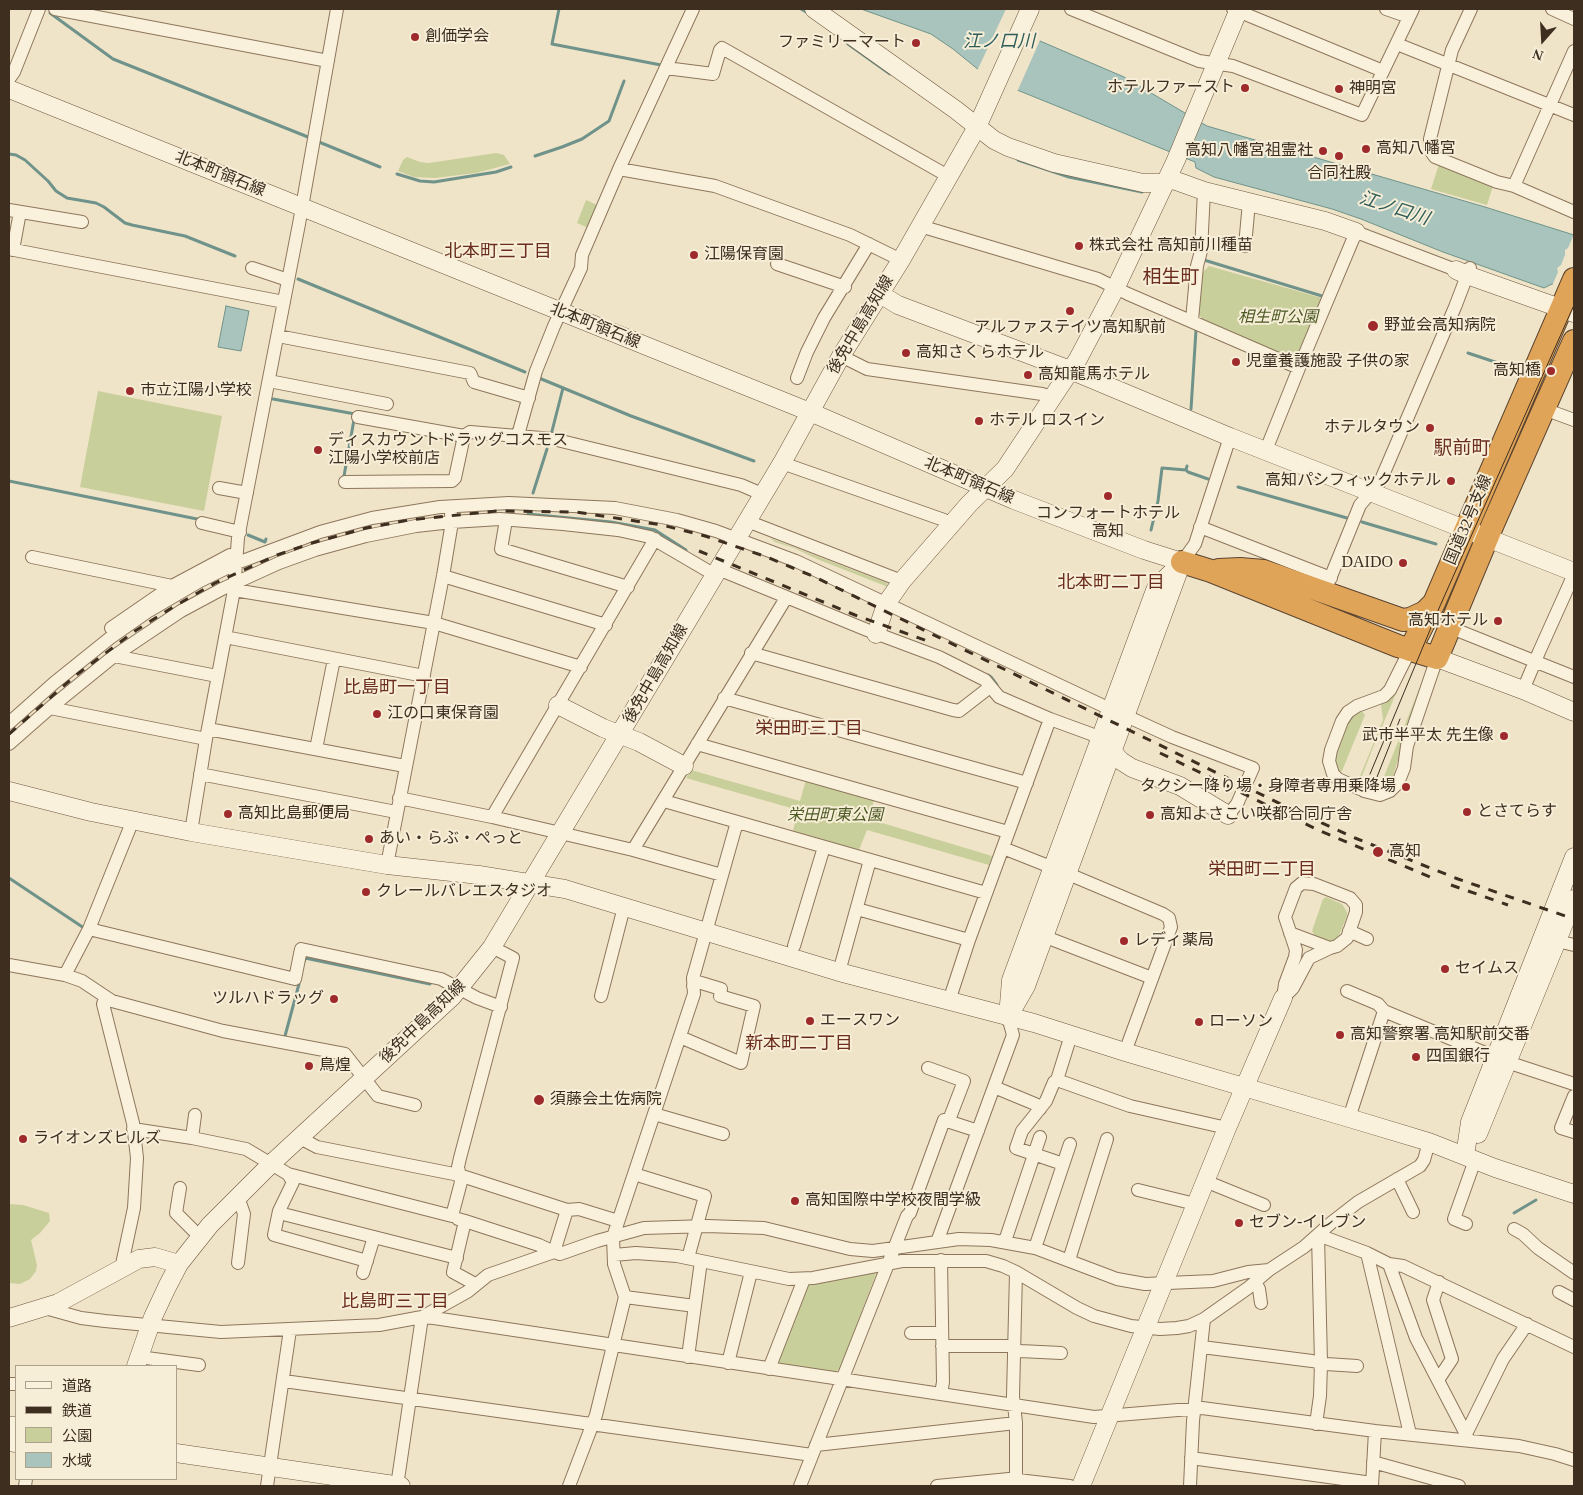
<!DOCTYPE html>
<meta charset="utf-8">
<style>
body{margin:0}
#map{position:relative;width:1583px;height:1495px;overflow:hidden;background:#f0e4c8;font-family:"Times New Roman","Noto Sans JP",serif}
canvas{display:block}
.frame{position:absolute;inset:0;border:10px solid #3d2e20;pointer-events:none}
.legend{position:absolute;left:15px;top:1365px;width:162px;height:115px;box-sizing:border-box;background:#f7eed8;border:1px solid #ada18e;margin:0;padding:6px 9px;list-style:none;font-size:15px;color:#3d2e20}
.legend li{display:flex;align-items:center;gap:10px;height:25px}
.legend b{width:25px;border:1px solid #ada18e}
.north{position:absolute;left:1518px;top:15px;width:50px;height:50px;-webkit-text-stroke:4px #f7eed8;paint-order:stroke;rotate:199deg;font-size:14px;font-weight:700;line-height:20px;text-align:center;color:#3d2e20}
.north::after{content:'';display:block;margin:auto;width:18px;height:22px;background:#3d2e20;clip-path:polygon(50% 0,100% 100%,50% 72%,0 100%)}
</style>
<div id="map">
<canvas width="1583" height="1495"></canvas>
<div class="frame"></div>
<ul class="legend">
<li><b style="height:6px;background:#faf1dc"></b>道路</li>
<li><b style="height:6px;background:#3d2e20"></b>鉄道</li>
<li><b style="height:14px;background:#c9cf9b"></b>公園</li>
<li><b style="height:14px;background:#a9c4bc"></b>水域</li>
</ul>
<div class="north">N</div>
</div>
<script>
const ctx = document.querySelector('canvas').getContext('2d');
ctx.lineJoin = 'round';
function fill(path, color) {
  ctx.fillStyle = color;
  ctx.fill(path, 'evenodd');
}
function toPath(rows) {
  const path = new Path2D();
  for (const r of rows) {
    path.moveTo(r[0], r[1]);
    for (let i = 2; i < r.length; i += 2) path.lineTo(r[i], r[i + 1]);
  }
  return path;
}
function trace(path, color, width, dash) {
  ctx.strokeStyle = color;
  ctx.lineWidth = width;
  ctx.lineCap = dash ? 'butt' : 'round';
  ctx.setLineDash(dash || []);
  ctx.stroke(path);
}
function drawText(font, color, halo, rows, align = 'center') {
  ctx.font = font + ' "Times New Roman","Noto Sans JP",serif';
  ctx.lineWidth = 4;
  ctx.setLineDash([]);
  ctx.textBaseline = 'middle';
  ctx.strokeStyle = halo;
  ctx.fillStyle = color;
  for (const [text, x, y, turn = 0] of rows) {
    ctx.save();
    ctx.translate(x, y);
    ctx.rotate((+turn || 0) * Math.PI / 180);
    ctx.textAlign = isNaN(turn) ? turn : align;
    if (halo) ctx.strokeText(text, 0, 0);
    ctx.fillText(text, 0, 0);
    ctx.restore();
  }
}
fill(toPath([
 [496,153,504,155,510,164,476,173,435,178,414,177,398,171,403,160,407,157,420,162,429,163],
 [1439,164,1493,186,1487,205,1431,189],
 [586,200,597,205,588,228,577,223],
 [1209,266,1322,298,1300,351,1287,356,1202,319,1197,312,1203,272],
 [98,391,222,416,204,511,80,487],
 [770,538,887,583,888,587,817,559,794,548,775,542],
 [1406,670,1372,750,1359,784,1358,781,1383,720,1381,704,1394,696],
 [1424,677,1392,779,1383,787,1373,788,1368,786,1370,780,1381,784],
 [1361,710,1365,715,1342,771,1338,772,1336,766,1335,756,1348,722,1353,715],
 [691,770,800,801,806,780,874,800,869,819,992,856,989,865,867,830,859,850,793,831,798,810,686,778],
 [1326,897,1342,904,1347,912,1347,916,1338,938,1330,942,1317,939,1312,931,1323,899],
 [9,1204,23,1205,49,1213,50,1221,40,1233,31,1240,37,1265,36,1271,30,1279,20,1284,9,1283],
 [873,1271,876,1274,840,1369,832,1373,778,1365,776,1360,808,1284]
]), '#c9cf9b');
const water = toPath([
 [861,9,1039,9,1033,38,1124,77,1207,126,1485,207,1574,235,1574,295,1552,284,1544,288,1443,252,1361,219,1332,209,1214,177,1196,168,1195,162,990,79,953,49,931,34,861,9],
 [226,306,249,311,241,351,218,347,226,306]
]);
fill(water, '#a9c4bc');
trace(water, '#6f938a', 1);
fill(toPath([
 [1006,9,1046,10,1036,36,1041,38,1017,92,989,81,977,71],
 [1574,234,1574,296,1552,286,1558,272,1557,268,1561,265,1565,255,1565,250,1568,248]
]), '#f0e4c8');
trace(toPath([
 [559,9,552,44,661,65],
 [801,9,808,13],
 [50,13,113,59,308,137],
 [848,44,890,74],
 [319,142,380,167],
 [9,154,16,155,25,160,48,181,56,191,67,198,96,203,104,207,125,223,132,225,185,236,235,256],
 [535,156,562,147,582,139,609,121,624,81],
 [1018,160,1069,177,1142,192],
 [397,174,420,181,434,182,496,172,511,167],
 [1204,260,1322,296],
 [298,279,525,372],
 [1468,353,1513,368],
 [539,378,631,416,754,461],
 [273,399,355,414,344,476],
 [1191,409,1196,330],
 [551,435,563,388],
 [1186,470,1188,472,1208,479],
 [9,481,202,520],
 [1238,487,1347,518],
 [533,493,547,449],
 [528,514,611,522,655,530,686,550],
 [1362,522,1436,544],
 [1151,530,1158,501,1162,468,1186,470,1187,466],
 [248,535,265,542,266,539],
 [988,675,991,677,997,685],
 [9,878,84,928],
 [304,962,305,958,430,984],
 [285,1036,299,984],
 [1514,1213,1536,1200]
]), '#6f938a', 3);
const street = toPath([
 [55,9,328,61],
 [1071,9,1199,61,1233,66,1362,115,1413,9],
 [1233,9,1383,71],
 [1386,9,1409,17],
 [1471,9,1452,50,1430,139,1430,150,1435,157,1497,182,1514,186,1574,212],
 [1552,9,1574,19],
 [1397,44,1574,115],
 [666,68,713,74,720,50,722,48,948,176],
 [9,79,14,72,39,9],
 [619,169,715,186,850,235,901,260],
 [1514,186,1574,51],
 [9,210,82,222],
 [920,226,1098,279,1128,294,1299,368],
 [1245,246,1249,202],
 [9,249,284,302],
 [13,250,20,212],
 [777,264,845,287],
 [252,268,288,280],
 [1192,320,1197,266,1201,251,1204,191],
 [278,336,470,373,474,382,529,398],
 [841,356,867,369,1042,394,1052,397],
 [797,378,807,352,824,318,869,244],
 [269,381,387,404],
 [1544,409,1574,420],
 [358,417,464,436],
 [518,435,536,371,554,326,581,268,582,255,619,169,693,9],
 [1266,450,1299,368,1356,232,1456,270],
 [782,463,944,520,950,525],
 [345,482,452,481,455,478,464,436,470,432,553,439,741,485,762,494],
 [219,488,247,493],
 [506,520,501,549,628,587],
 [747,521,902,581],
 [202,523,240,532],
 [1200,527,1331,578],
 [32,557,172,586,230,555,236,558],
 [1182,562,1195,544,1230,437],
 [718,569,867,630,939,657,985,680,999,697,1050,719,1091,734,1104,744],
 [443,576,606,625],
 [234,590,434,623,581,667],
 [1325,591,1360,505,1380,482,1455,307,1470,268],
 [1449,627,1574,677],
 [111,628,172,586],
 [225,637,424,676],
 [751,653,953,710,959,711,990,687],
 [114,656,217,676],
 [1523,690,1539,652,1574,574],
 [724,698,1027,783],
 [50,708,206,739],
 [1124,715,1172,737,1253,768,1237,804,1228,815],
 [9,723,54,683,110,638,147,612,200,581,237,563,320,532,372,518,440,507,509,503,615,508,677,520,716,531,796,561,1110,709],
 [208,729,405,766],
 [9,744,50,708,114,656,181,611,222,589,279,563,315,550,366,536,416,526,452,522,500,519,563,524,618,530,650,537,715,575],
 [697,744,1008,832],
 [316,749,334,659],
 [200,774,396,812],
 [1360,789,1338,779,1333,774,1329,761,1331,750,1342,721,1348,712,1357,706,1384,696,1390,690,1410,650],
 [1364,791,1380,795,1390,791,1398,783,1404,768,1407,746,1437,658],
 [399,798,492,817,633,850],
 [664,801,986,893],
 [492,817,655,539],
 [191,832,206,739,234,590,238,538,299,224,337,9],
 [1003,848,1066,873,1163,914,1169,918,1171,927,1125,1052],
 [387,865,443,576,452,522,451,514],
 [722,875,633,850,786,598],
 [857,909,969,940,1050,719],
 [89,929,295,979,301,949,441,979,477,998,501,1007],
 [1349,931,1367,939],
 [1290,933,1330,948,1337,946,1347,938,1356,912,1356,905,1350,898,1314,884,1302,883,1296,888,1285,917,1296,950,1295,957,1285,984,1283,998,1293,988,1309,958,1330,948],
 [1043,936,1152,978],
 [1557,941,1574,945],
 [794,946,824,847],
 [9,965,65,975,82,981,112,1001,223,1031,345,1054,378,1096,415,1105],
 [839,972,870,860],
 [65,975,89,929,133,820],
 [1347,991,1378,1004,1384,1011],
 [601,996,624,907],
 [106,998,103,1004,133,1123,137,1158,134,1208,121,1269],
 [949,1001,969,940],
 [1071,1035,1057,1080,1130,1106,1227,1128],
 [680,1037,741,1063,754,1006,720,996,721,989,698,982,693,986],
 [928,1068,964,1081,949,1120],
 [1057,1080,1054,1082,1046,1101,1022,1131,1016,1148,1063,1164],
 [994,1087,1035,1104,1040,1109],
 [1574,1096,1561,1128,1574,1132],
 [654,1114,723,1134],
 [1349,1118,1384,1011,1507,1062,1574,1084],
 [133,1129,192,1138,246,1149,288,1174,452,1216,461,1182,458,1167,460,1158,513,958,492,947],
 [192,1138,195,1115],
 [300,1138,317,1147,459,1175,567,1210,579,1209,618,1221],
 [288,1174,293,1182,279,1211,274,1235,367,1261],
 [634,1174,705,1196,688,1258],
 [1397,1179,1413,1212],
 [1205,1181,1264,1205],
 [180,1188,176,1213,200,1237],
 [1138,1190,1195,1204],
 [238,1197,244,1214,238,1263],
 [279,1213,457,1258],
 [458,1219,465,1221,453,1272,475,1284],
 [465,1221,539,1245,554,1252,567,1210],
 [1466,1224,1454,1219,1475,1160],
 [1514,1229,1523,1234,1538,1248,1574,1273],
 [1318,1235,1367,1253,1389,1264,1403,1266,1574,1347],
 [1005,1241,1040,1137],
 [937,1242,1013,1035,1008,1017],
 [1035,1248,1070,1144],
 [1367,1253,1410,1434],
 [614,1255,636,1253,677,1256,789,1279,813,1278,902,1261,986,1261,1003,1266,1016,1272,1077,1308,1094,1316,1131,1326,1160,1329,1177,1328,1189,1326,1204,1319,1248,1288,1269,1270,1304,1247,1331,1223,1358,1202,1420,1166,1424,1160,1429,1142],
 [1069,1260,1107,1139],
 [1389,1264,1416,1338,1469,1440],
 [1016,1272,1013,1396,1016,1423,1016,1479],
 [363,1273,374,1237],
 [1255,1282,1259,1289,1261,1303],
 [1559,1292,1574,1300],
 [625,1297,695,1306],
 [45,1308,81,1318,105,1321,221,1332,379,1325,422,1317,434,1318,1094,1417,1202,1408,1375,1431,1519,1446,1555,1454,1574,1460],
 [422,1317,467,1292,488,1275,554,1252,560,1254,597,1241,644,1228,707,1226,764,1228,850,1249,873,1251,959,1239,991,1240,1035,1248,1117,1279,1145,1284,1213,1281,1248,1272,1269,1270],
 [911,1333,942,1333],
 [942,1346,1011,1346,1020,1351,1061,1353],
 [1202,1347,1312,1361,1326,1364,1357,1366],
 [139,1357,199,1365],
 [688,1357,701,1261],
 [728,1363,751,1272],
 [769,1369,804,1279],
 [1438,1380,1452,1359,1433,1300,1439,1282],
 [284,1381,812,1455],
 [9,1384,16,1384],
 [941,1394,943,1382,941,1260],
 [1316,1424,1320,1396,1321,1363,1318,1235],
 [1466,1434,1503,1359,1527,1324],
 [816,1445,1016,1423],
 [1191,1458,1372,1483],
 [1373,1462,1459,1486],
 [25,1486,26,1479],
 [267,1486,290,1330],
 [397,1486,422,1317],
 [569,1486,596,1415,625,1297,614,1264,613,1237,694,994,693,978,737,822],
 [800,1486,907,1216,910,1213,944,1120,978,1131],
 [937,1486,1009,1479,1070,1486],
 [1190,1486,1193,1421,1204,1319],
 [1372,1486,1375,1431]
]);
const secondary = toPath([
 [814,9,956,110,994,140,1008,147,1054,163,1143,183,1164,183,1173,180,1179,182,1204,191,1325,221,1356,232],
 [9,89,810,412,1014,500,1144,550,1182,562],
 [1456,270,1467,275,1574,313],
 [880,294,898,305,1070,370,1230,437,1574,572],
 [876,634,886,604,902,581,969,504,1005,469,1078,359,1116,287,1176,160,1239,9],
 [1437,658,1523,690,1574,712],
 [558,705,603,728,639,742,684,766],
 [1112,751,1121,761,1132,768,1180,786,1228,815],
 [9,791,91,812,191,832,387,865,479,875,565,889,839,972,1034,1023,1125,1052,1349,1118,1429,1142,1495,1168,1574,1194],
 [1011,1012,1026,986,1179,570],
 [1008,1017,1011,980,1154,593,1156,588,1182,562],
 [1478,1134,1574,899],
 [1465,1156,1470,1122,1574,857],
 [9,1318,58,1303,139,1259,155,1257,179,1264],
 [136,1366,153,1317,167,1287,179,1264,210,1225,272,1163,452,997,492,947,782,463,841,356,901,260,977,127,1030,9],
 [9,1426,16,1426],
 [9,1442,16,1443],
 [176,1453,401,1486],
 [1081,1486,1227,1128,1283,998]
]);
const highway = toPath([
 [1182,562,1211,571,1398,646,1437,658,1493,524,1574,341],
 [1219,570,1240,569,1264,571,1403,620,1410,619,1425,612,1433,604],
 [1410,650,1434,603,1574,279]
]);
trace(street, '#8d765c', 14);
trace(secondary, '#6f573f', 19);
trace(highway, '#5b4430', 24);
trace(street, '#faf1dc', 12);
trace(secondary, '#faf1dc', 18);
trace(highway, '#e0a458', 22);
trace(toPath([
 [1370,774,1440,606,1574,305],
 [1377,777,1400,719]
]), '#3d2e20', 1);
trace(toPath([
 [699,551,855,615,933,643],
 [9,734,75,676,135,631,173,607,215,583,277,555,312,543,366,528,409,520,497,511,576,512,662,525,705,536,767,557,817,578,1291,809,1355,838,1458,879,1574,919],
 [1160,753,1318,830,1435,879],
 [1451,885,1508,905]
]), '#3d2e20', 3, [9, 9]);
for (const [x, y, r, color] of [
 [415,37,5,"#9e2a2b"],
 [916,43,5,"#9e2a2b"],
 [1245,88,5,"#9e2a2b"],
 [1339,89,5,"#9e2a2b"],
 [1366,149,5,"#9e2a2b"],
 [1323,151,5,"#9e2a2b"],
 [1339,156,5,"#9e2a2b"],
 [1079,246,5,"#9e2a2b"],
 [694,255,5,"#9e2a2b"],
 [1070,311,5,"#9e2a2b"],
 [1373,326,6,"#9e2a2b"],
 [906,353,5,"#9e2a2b"],
 [1236,362,5,"#9e2a2b"],
 [1551,371,5,"#9e2a2b"],
 [1028,375,5,"#9e2a2b"],
 [130,391,5,"#9e2a2b"],
 [979,421,5,"#9e2a2b"],
 [1430,428,5,"#9e2a2b"],
 [318,450,5,"#9e2a2b"],
 [1451,481,5,"#9e2a2b"],
 [1108,496,5,"#9e2a2b"],
 [1403,563,5,"#9e2a2b"],
 [1498,621,5,"#9e2a2b"],
 [377,714,5,"#9e2a2b"],
 [1504,736,5,"#9e2a2b"],
 [1406,787,5,"#9e2a2b"],
 [1467,812,5,"#9e2a2b"],
 [228,814,5,"#9e2a2b"],
 [1150,815,5,"#9e2a2b"],
 [369,839,5,"#9e2a2b"],
 [1378,852,6,"#9e2a2b"],
 [366,892,5,"#9e2a2b"],
 [1124,941,5,"#9e2a2b"],
 [1445,969,5,"#9e2a2b"],
 [334,999,5,"#9e2a2b"],
 [810,1021,5,"#9e2a2b"],
 [1199,1022,5,"#9e2a2b"],
 [1340,1035,5,"#9e2a2b"],
 [1416,1057,5,"#9e2a2b"],
 [309,1066,5,"#9e2a2b"],
 [539,1100,6,"#9e2a2b"],
 [23,1139,5,"#9e2a2b"],
 [795,1201,5,"#9e2a2b"],
 [1239,1223,5,"#9e2a2b"]
]) {
  const dot = new Path2D();
  dot.arc(x, y, r, 0, 2 * Math.PI);
  ctx.fillStyle = color;
  ctx.fill(dot);
  trace(dot, '#f7eed8', 2);
}
drawText('16px', '#3d2e20', '#f7eed8', [
 ["創価学会",425,37],
 ["ファミリーマート",906,43,"right"],
 ["ホテルファースト",1235,88,"right"],
 ["神明宮",1349,89],
 ["高知八幡宮",1376,149],
 ["高知八幡宮祖霊社",1313,151,"right"],
 ["合同社殿",1339,174,"center"],
 ["株式会社 高知前川種苗",1089,246],
 ["江陽保育園",704,255],
 ["野並会高知病院",1384,326],
 ["アルファステイツ高知駅前",1070,328,"center"],
 ["高知さくらホテル",916,353],
 ["児童養護施設 子供の家",1246,362],
 ["高知橋",1541,371,"right"],
 ["高知龍馬ホテル",1038,375],
 ["市立江陽小学校",140,391],
 ["ホテル ロスイン",989,421],
 ["ホテルタウン",1420,428,"right"],
 ["ディスカウントドラッグコスモス",328,441],
 ["江陽小学校前店",328,459],
 ["高知パシフィックホテル",1441,481,"right"],
 ["コンフォートホテル",1108,514,"center"],
 ["高知",1108,532,"center"],
 ["DAIDO",1393,563,"right"],
 ["高知ホテル",1488,621,"right"],
 ["江の口東保育園",387,714],
 ["武市半平太 先生像",1494,736,"right"],
 ["タクシー降り場・身障者専用乗降場",1396,787,"right"],
 ["とさてらす",1477,812],
 ["高知比島郵便局",238,814],
 ["高知よさこい咲都合同庁舎",1160,815],
 ["あい・らぶ・ぺっと",379,839],
 ["高知",1389,852],
 ["クレールバレエスタジオ",376,892],
 ["レディ薬局",1134,941],
 ["セイムス",1455,969],
 ["ツルハドラッグ",324,999,"right"],
 ["エースワン",820,1021],
 ["ローソン",1209,1022],
 ["高知警察署 高知駅前交番",1350,1035],
 ["四国銀行",1426,1057],
 ["鳥煌",319,1066],
 ["須藤会土佐病院",550,1100],
 ["ライオンズヒルズ",33,1139],
 ["高知国際中学校夜間学級",805,1201],
 ["セブン-イレブン",1249,1223]
], 'left');
drawText('16px', '#3d2e20', '#f7eed8', [
 ["北本町領石線",220,174,22],
 ["後免中島高知線",861,325,-59],
 ["北本町領石線",595,326,22],
 ["北本町領石線",969,481,23],
 ["国道32号支線",1469,520,-67],
 ["後免中島高知線",656,674,-60],
 ["後免中島高知線",423,1022,-44]
]);
drawText('italic 16px', '#4d5a26', '#f7eed8', [
 ["相生町公園",1278,318],
 ["栄田町東公園",835,816]
]);
drawText('italic 18px', '#2f5d5a', '#f7eed8', [
 ["江ノ口川",999,42],
 ["江ノ口川",1394,209,18]
]);
drawText('18px', '#6b2e1e', '#f7eed8', [
 ["北本町三丁目",498,252],
 ["北本町二丁目",1111,583],
 ["比島町一丁目",397,688],
 ["栄田町三丁目",809,729],
 ["栄田町二丁目",1262,870],
 ["新本町二丁目",799,1044],
 ["比島町三丁目",395,1302]
]);
drawText('19px', '#6b2e1e', '#f7eed8', [
 ["相生町",1171,278],
 ["駅前町",1462,449]
]);
</script>
